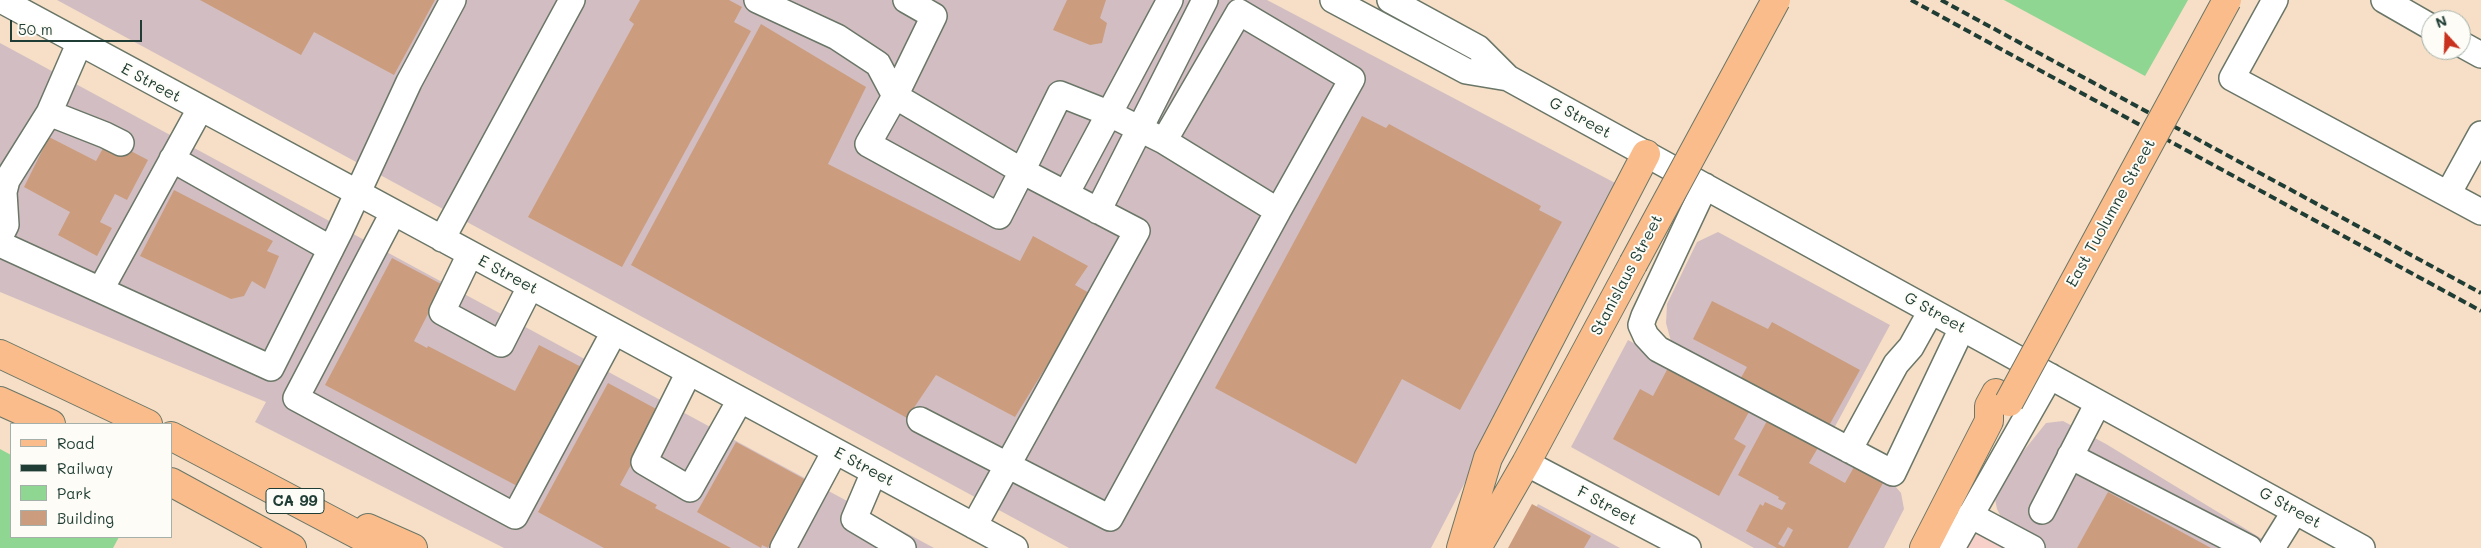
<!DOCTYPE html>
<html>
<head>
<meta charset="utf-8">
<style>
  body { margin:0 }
  #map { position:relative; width:2481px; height:548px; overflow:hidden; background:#f6dfc6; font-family:Mali,sans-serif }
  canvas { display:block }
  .legend { position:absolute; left:10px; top:423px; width:162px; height:115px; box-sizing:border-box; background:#fdfcf7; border:1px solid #a4b0a9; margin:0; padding:6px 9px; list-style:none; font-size:15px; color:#1f3d34 }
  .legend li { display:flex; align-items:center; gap:10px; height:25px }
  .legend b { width:25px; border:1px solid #a4b0a9 }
  .north { position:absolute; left:2421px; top:10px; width:50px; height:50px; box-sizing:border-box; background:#fdfcf7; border:1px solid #a4b0a9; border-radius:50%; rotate:340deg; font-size:14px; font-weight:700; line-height:20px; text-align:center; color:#1f3d34 }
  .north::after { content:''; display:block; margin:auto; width:18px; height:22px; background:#c8321e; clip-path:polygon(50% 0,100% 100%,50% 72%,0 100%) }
  .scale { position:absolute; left:10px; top:20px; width:132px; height:22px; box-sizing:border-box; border:2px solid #1f3d34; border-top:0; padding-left:6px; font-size:15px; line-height:18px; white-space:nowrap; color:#1f3d34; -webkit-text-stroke:4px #fdfcf7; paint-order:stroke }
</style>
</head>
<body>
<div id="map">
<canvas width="2481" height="548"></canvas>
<ul class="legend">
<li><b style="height:6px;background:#fabc8b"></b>Road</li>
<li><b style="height:6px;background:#1f3d34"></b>Railway</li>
<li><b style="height:14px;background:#8ed691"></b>Park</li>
<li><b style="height:14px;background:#cb9d7e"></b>Building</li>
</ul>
<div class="north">N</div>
<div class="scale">50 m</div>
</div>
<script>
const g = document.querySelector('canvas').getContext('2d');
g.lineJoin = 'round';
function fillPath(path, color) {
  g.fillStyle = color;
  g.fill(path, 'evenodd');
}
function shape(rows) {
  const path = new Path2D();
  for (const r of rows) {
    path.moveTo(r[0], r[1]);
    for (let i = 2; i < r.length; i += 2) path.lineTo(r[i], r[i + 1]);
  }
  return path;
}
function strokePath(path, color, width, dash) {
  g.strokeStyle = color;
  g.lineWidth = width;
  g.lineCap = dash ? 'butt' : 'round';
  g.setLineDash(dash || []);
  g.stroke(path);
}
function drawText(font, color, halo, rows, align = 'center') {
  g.font = font + ' Mali,sans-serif';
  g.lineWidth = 4;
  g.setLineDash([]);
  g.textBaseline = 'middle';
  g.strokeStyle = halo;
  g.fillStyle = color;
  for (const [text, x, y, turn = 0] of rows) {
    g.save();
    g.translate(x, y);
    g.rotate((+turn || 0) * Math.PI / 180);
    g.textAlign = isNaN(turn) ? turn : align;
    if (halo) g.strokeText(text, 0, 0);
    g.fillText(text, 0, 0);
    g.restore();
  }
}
fillPath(shape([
  [1978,534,1983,534,2011,548,1966,548,1970,540]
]), '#f7d0ca');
fillPath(shape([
  [57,0,1267,0,1619,185,1431,548,1069,548],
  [0,43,677,409,934,548,504,548,255,422,266,402,0,292],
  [1718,232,1890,325,1832,432,1672,345,1666,323,1667,304,1697,242],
  [1628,340,1895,486,1901,493,1904,509,1884,548,1754,548,1571,447],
  [2063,421,2106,444,2277,548,2045,548,2006,527,1997,509,1993,489,2046,423],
  [1538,504,1620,548,1515,548]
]), '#d2bec2');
fillPath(shape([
  [2004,0,2188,0,2145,76],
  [0,449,11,455,11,537,119,537,113,548,0,548]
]), '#8ed691');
fillPath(shape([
  [200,0,435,0,394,75,314,32,301,55],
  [640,0,729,0,742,7,734,22,751,31,622,267,528,217,634,24,629,20],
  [1067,0,1106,0,1100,18,1107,23,1102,43,1090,45,1053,30],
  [761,24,866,87,828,164,1020,261,1033,236,1088,266,1075,285,1091,294,1015,417,936,375,907,418,631,265],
  [1362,116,1386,128,1389,124,1541,206,1539,210,1562,222,1460,410,1402,379,1356,464,1215,388],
  [49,137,96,161,108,139,148,160,127,200,115,194,100,222,112,228,97,256,58,235,70,212,24,187],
  [174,190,273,241,267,251,279,256,265,289,252,281,244,296,231,299,140,256],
  [392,258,443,285,414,341,427,348,428,346,515,391,539,345,585,369,521,488,325,385],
  [1712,301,1768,329,1772,322,1860,370,1826,431,1738,383,1747,367,1693,339],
  [1668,368,1749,412,1734,439,1746,446,1719,496,1613,439,1640,389,1653,396],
  [608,383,660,411,620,485,657,505,655,508,731,548,604,548,538,512],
  [1768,419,1819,446,1809,463,1845,483,1854,467,1883,483,1848,548,1777,548,1746,531,1760,504,1763,506,1765,502,1782,510,1786,503,1778,499,1779,497,1738,475],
  [1788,527,1793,530,1784,547,1778,544],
  [736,442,806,480,768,548,762,545,761,548,697,512],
  [2108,492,2211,548,2077,548],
  [1532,504,1591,536,1584,548,1508,548]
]), '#cb9d7e');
const minor = shape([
  [1,0,1015,548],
  [757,0,837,37,878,64,895,96],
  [1333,0,1466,71,1508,78],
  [1390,0,1478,48,1508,78,2362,548],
  [2275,0,2232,78,2481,212],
  [2384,0,2431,27],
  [2461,44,2481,55],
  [895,96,934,16,906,0],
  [49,113,79,44],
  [172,159,331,249],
  [1705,186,1644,316,1641,325,1646,336,1658,349,1893,473,1962,328],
  [1066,194,1170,0],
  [2448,194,2481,134],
  [1098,211,1205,0],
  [393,213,296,398,515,516,614,332],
  [0,237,6,225,4,192,7,180,49,113,105,135,121,143],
  [442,239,572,0],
  [0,244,271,368,339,233,409,82,453,0],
  [470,254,442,312,501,344,530,287],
  [101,289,200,109],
  [689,372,644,462,690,489,740,400],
  [920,420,1110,518,1278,211],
  [1849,450,1896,364,1911,347,1931,311],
  [2070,456,2249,548],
  [1526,463,1688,548],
  [874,472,854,519,903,548],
  [2042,511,2098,403],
  [1970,515,2032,548],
  [974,526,1137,231,1022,171,895,96,868,144,999,216,1022,171,1060,94,1108,113,1164,141,1278,211,1352,79,1239,12,1164,141],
  [783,548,835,451],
  [1952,548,2050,376],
  [2272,548,2295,511]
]);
const major = shape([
  [1461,548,1488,458,1646,154],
  [1477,548,1526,463,1633,264],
  [1924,548,1989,421,1989,406,1996,393]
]);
const highway = shape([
  [0,354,148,424],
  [0,401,51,424],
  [171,436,383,548],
  [171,482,292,548],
  [368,528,413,548]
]);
strokePath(minor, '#6a7667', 28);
strokePath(major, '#6a7667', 30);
strokePath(highway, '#6a7667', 30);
strokePath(minor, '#fff', 25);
strokePath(major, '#fabc8b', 28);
strokePath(highway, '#fabc8b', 28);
strokePath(shape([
  [1911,0,2481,311],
  [1941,0,2481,293]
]), '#1f3d34', 4, [8, 4]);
const majorBridge = shape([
  [1633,264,1776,0],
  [2009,402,2227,0]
]);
strokePath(majorBridge, '#6a7667', 30, []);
strokePath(majorBridge, '#fabc8b', 28);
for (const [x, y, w] of [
  [295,501,58]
]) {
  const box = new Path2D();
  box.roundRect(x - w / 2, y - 12.5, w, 25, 4);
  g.fillStyle = '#fdfcf7';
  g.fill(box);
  strokePath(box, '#1f3d34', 1);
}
drawText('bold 15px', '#1f3d34', null, [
  ["CA 99",295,501]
]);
drawText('16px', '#1f3d34', '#fdfcf7', [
  ["E Street",151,83,28],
  ["G Street",1580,118,29],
  ["East Tuolumne Street",2111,213,-61],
  ["E Street",508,275,28],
  ["Stanislaus Street",1627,275,-62],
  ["G Street",1935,313,29],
  ["E Street",864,467,28],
  ["F Street",1607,506,28],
  ["G Street",2290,508,29]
]);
</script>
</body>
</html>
